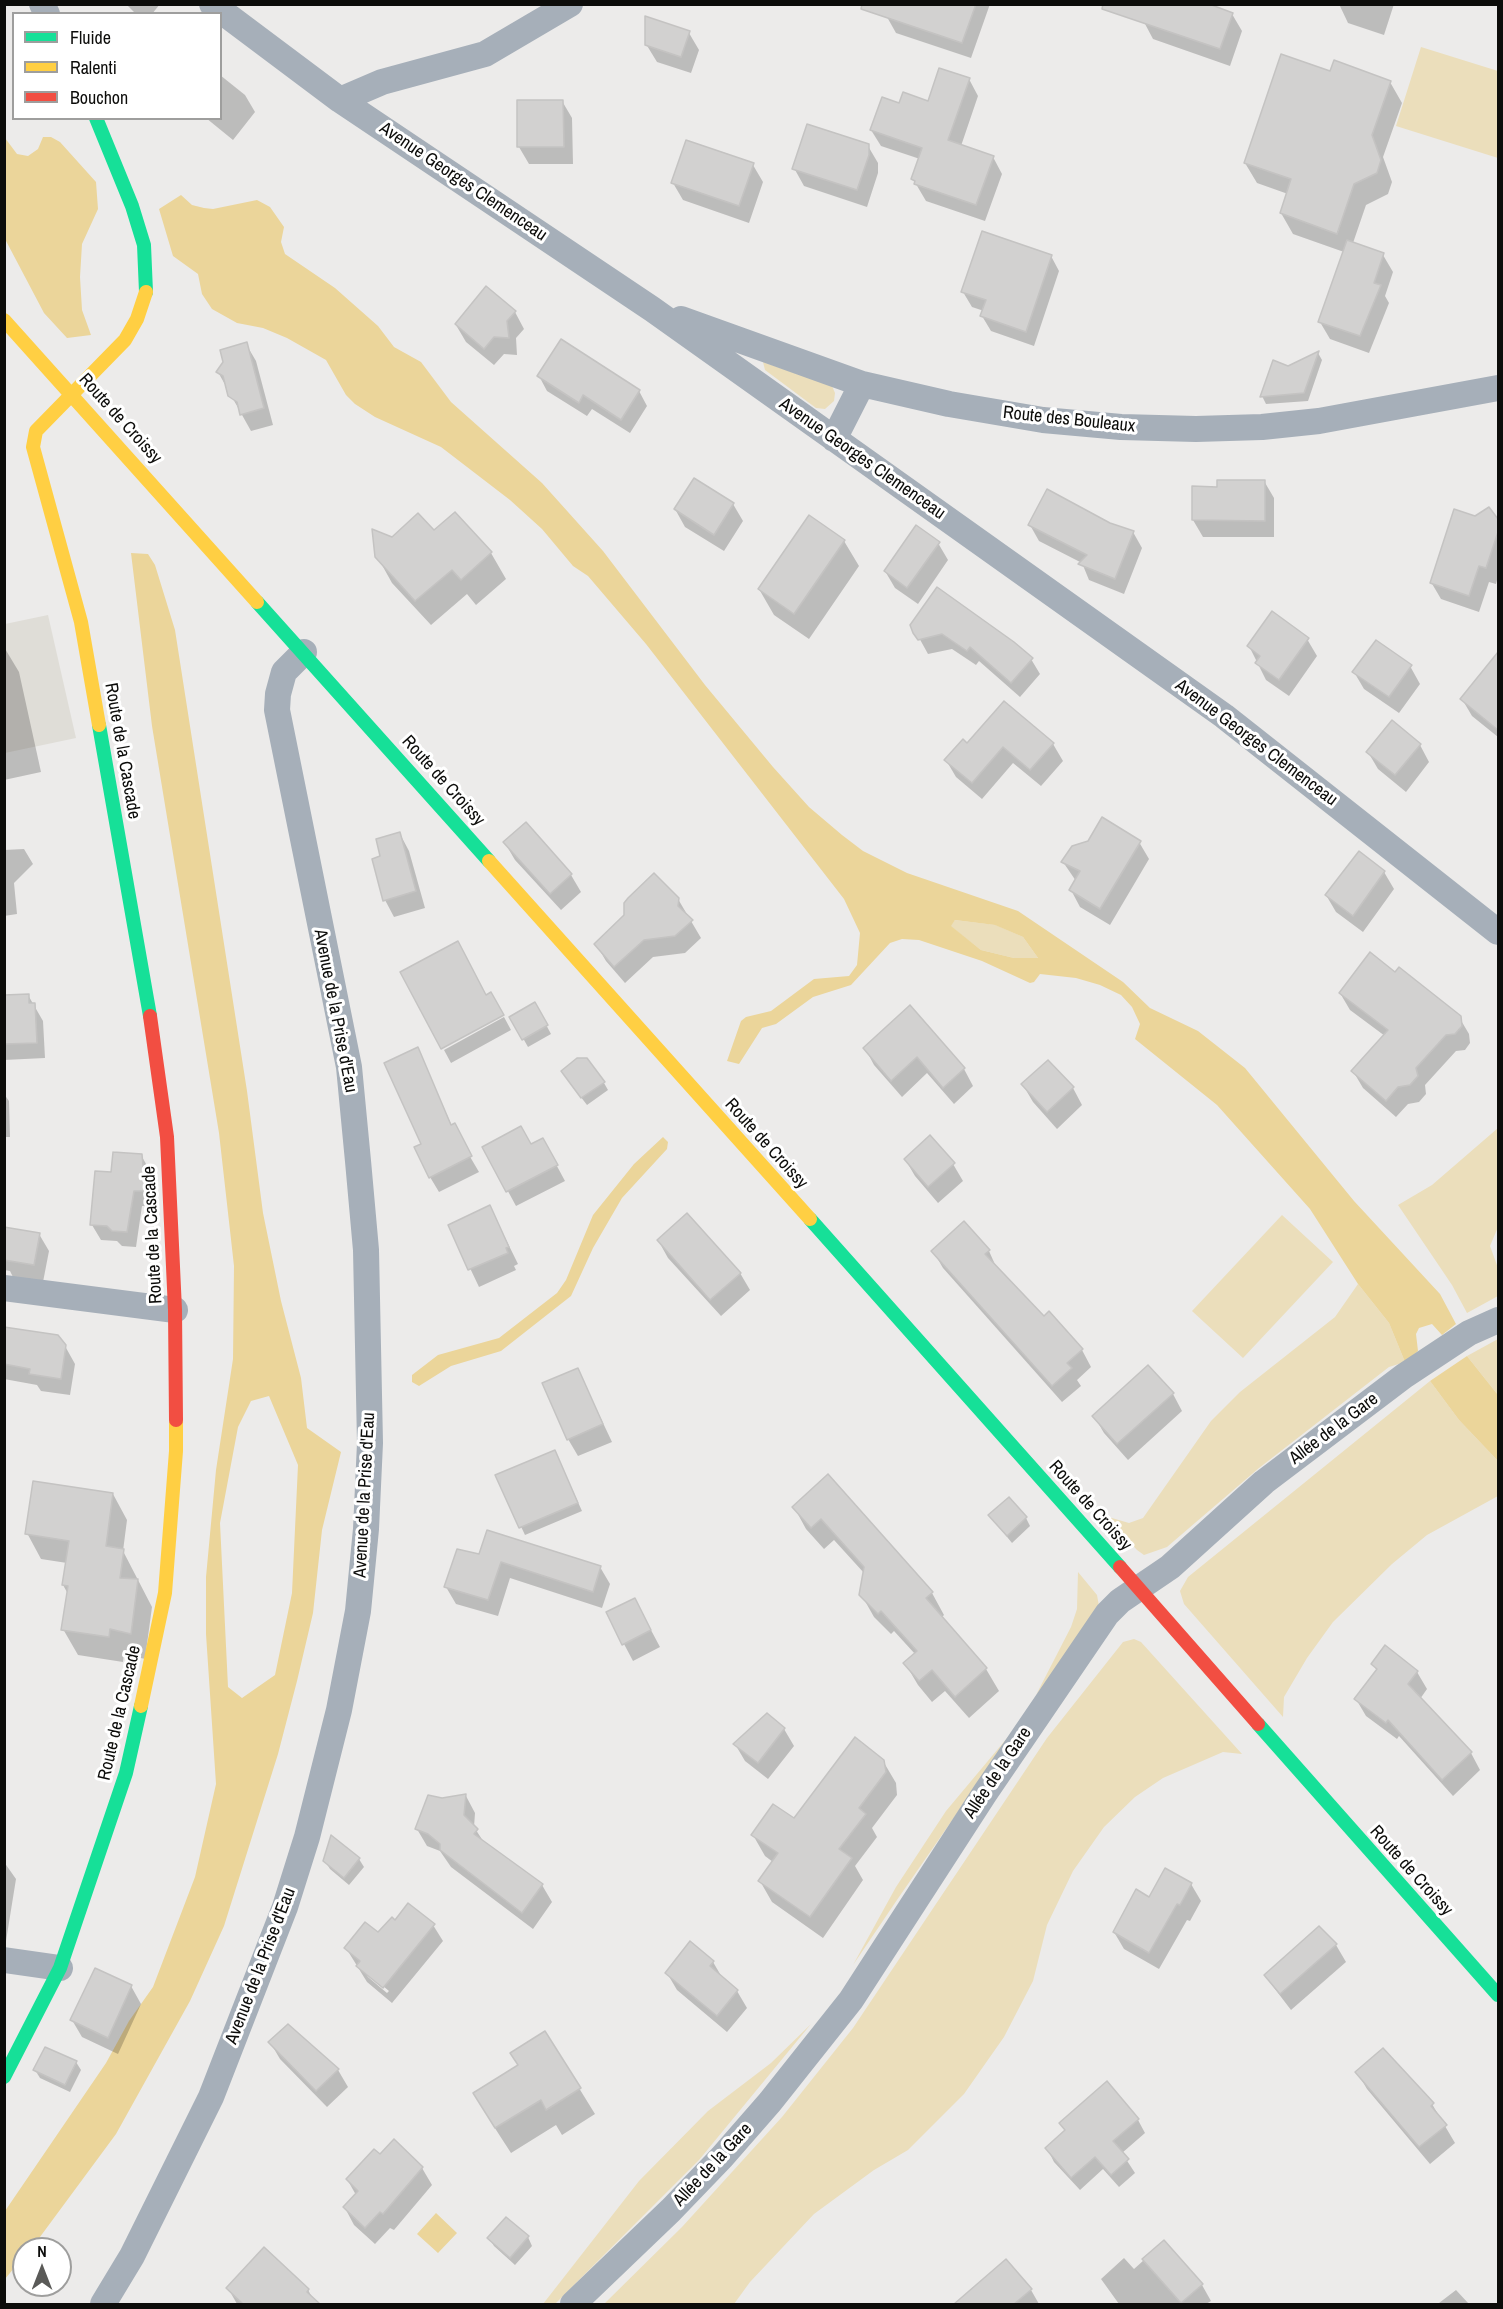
<!DOCTYPE html>
<html>
<head>
<meta charset="utf-8">
<style>
  body { margin:0 }
  #map { position:relative; width:1503px; height:2309px; overflow:hidden; background:#ecebea; font-family:"Archivo Narrow",sans-serif }
  canvas { display:block }
  .frame { position:absolute; inset:0; border:6px solid #0c0c0a; pointer-events:none }
  .legend { position:absolute; left:12px; top:12px; width:210px; height:108px; box-sizing:border-box; background:#fff; border:2px solid #9e9e9d; margin:0; padding:8px 10px; list-style:none; font-size:18px; color:#0c0c0a }
  .legend li { display:flex; align-items:center; gap:12px; height:30px }
  .legend b { width:30px; border:2px solid #9e9e9d }
  .north { position:absolute; left:12px; top:2237px; width:60px; height:60px; box-sizing:border-box; background:#fff; border:2px solid #9e9e9d; border-radius:50%; rotate:0deg; font-size:16px; font-weight:700; line-height:24px; text-align:center; color:#0c0c0a }
  .north::after { content:''; display:block; margin:auto; width:21px; height:27px; background:#5a5a58; clip-path:polygon(50% 0,100% 100%,50% 72%,0 100%) }
</style>
</head>
<body>
<div id="map">
<canvas width="1503" height="2309"></canvas>
<div class="frame"></div>
<ul class="legend">
<li><b style="height:8px;background:#16e098"></b>Fluide</li>
<li><b style="height:8px;background:#ffcf43"></b>Ralenti</li>
<li><b style="height:8px;background:#f24e42"></b>Bouchon</li>
</ul>
<div class="north">N</div>
</div>
<script>
const g = document.querySelector('canvas').getContext('2d');
g.lineJoin = 'round';
function fillPath(path, color) {
  g.fillStyle = color;
  g.fill(path, 'evenodd');
}
function shape(rows) {
  const path = new Path2D();
  for (const r of rows) {
    path.moveTo(r[0], r[1]);
    for (let i = 2; i < r.length; i += 2) path.lineTo(r[i], r[i + 1]);
  }
  return path;
}
function strokePath(path, color, width, dash) {
  g.strokeStyle = color;
  g.lineWidth = width;
  g.lineCap = dash ? 'butt' : 'round';
  g.setLineDash(dash || []);
  g.stroke(path);
}
function drawText(font, color, halo, rows, align = 'center') {
  g.font = font + ' "Archivo Narrow",sans-serif';
  g.lineWidth = 6;
  g.setLineDash([]);
  g.textBaseline = 'middle';
  g.strokeStyle = halo;
  g.fillStyle = color;
  for (const [text, x, y, turn = 0] of rows) {
    g.save();
    g.translate(x, y);
    g.rotate((+turn || 0) * Math.PI / 180);
    g.textAlign = isNaN(turn) ? turn : align;
    if (halo) g.strokeText(text, 0, 0);
    g.fillText(text, 0, 0);
    g.restore();
  }
}
fillPath(shape([
  [48,615,76,738,5,753,5,624]
]), '#dfddd7');
fillPath(shape([
  [1421,47,1498,71,1498,158,1396,126],
  [763,362,832,386,835,393,834,401,825,409,816,408,765,370],
  [955,920,996,925,1023,937,1038,958,1014,958,981,950,950,926],
  [1498,1128,1498,1227,1490,1246,1498,1268,1498,1296,1467,1313,1452,1285,1398,1205,1432,1185],
  [1282,1215,1333,1262,1243,1358,1192,1311],
  [1358,1284,1389,1323,1405,1362,1389,1367,1259,1468,1167,1547,1144,1555,1137,1550,1105,1516,1129,1523,1143,1518,1211,1421,1240,1392,1335,1317],
  [1498,1339,1498,1395,1467,1356],
  [1430,1381,1459,1420,1498,1461,1498,1496,1427,1535,1392,1564,1333,1622,1307,1658,1284,1697,1283,1717,1184,1604,1180,1591,1188,1577],
  [1078,1572,1097,1595,1099,1606,1094,1618,1036,1695,1071,1627,1077,1609],
  [1134,1639,1141,1642,1242,1754,1223,1752,1163,1778,1135,1797,1104,1827,1073,1871,1047,1925,1033,1981,1004,2037,964,2094,908,2150,874,2170,814,2214,750,2282,734,2304,604,2304,682,2227,782,2117,853,2028,1047,1738,1123,1642],
  [1018,1725,899,1897,853,1965,896,1887,946,1811],
  [811,2024,699,2160,555,2304,543,2304,639,2181,708,2111,771,2063]
]), '#ebdebb');
fillPath(shape([
  [43,137,51,137,60,142,96,182,98,209,82,244,80,277,82,310,91,335,67,338,44,313,5,239,5,138,17,154,28,156,38,149],
  [181,195,192,205,204,208,213,209,257,200,270,207,284,227,281,242,285,254,335,288,378,326,394,347,421,362,451,402,542,483,603,551,705,685,773,767,809,807,842,835,863,851,907,873,1018,911,1123,982,1150,1008,1198,1031,1245,1068,1354,1201,1440,1294,1456,1324,1442,1335,1432,1324,1419,1328,1416,1334,1418,1351,1405,1362,1389,1323,1358,1284,1310,1209,1217,1105,1135,1039,1140,1024,1132,1007,1121,995,1100,985,1076,978,1040,974,1034,982,1030,983,982,961,919,940,902,939,890,943,851,985,813,997,776,1024,762,1028,739,1064,727,1061,741,1021,746,1017,771,1011,814,979,849,976,857,965,860,933,844,899,646,644,588,576,573,566,542,529,510,500,441,447,375,417,355,404,346,395,326,360,287,338,263,328,237,323,212,309,202,294,198,274,173,256,159,209],
  [955,920,995,925,1023,937,1038,958,1014,958,981,950,951,926],
  [131,553,148,554,155,565,175,630,247,1091,263,1213,281,1301,301,1378,307,1428,341,1452,322,1530,313,1613,297,1681,278,1754,224,1926,190,2001,116,2134,37,2241,30,2249,24,2249,24,2256,5,2279,5,2211,106,2063,129,2021,153,1987,195,1877,216,1784,206,1634,206,1577,216,1470,233,1359,234,1266,219,1133,152,726],
  [269,1396,298,1465,292,1593,275,1675,242,1698,228,1687,220,1523,238,1427,251,1401],
  [663,1137,668,1142,667,1149,622,1198,593,1248,571,1296,501,1351,451,1366,419,1386,412,1382,412,1375,438,1355,499,1338,557,1293,566,1280,593,1215,634,1164],
  [1467,1356,1498,1395,1498,1461,1459,1420,1430,1381],
  [436,2213,457,2233,438,2253,417,2234]
]), '#ebd59a');
fillPath(shape([
  [126,4,160,4,152,14,136,14],
  [863,4,990,4,971,58,896,33,887,17],
  [1339,4,1394,4,1384,35,1348,23],
  [1232,14,1242,31,1230,66,1153,39,1144,22],
  [689,33,699,50,691,73,657,62,646,44],
  [1331,73,1390,82,1402,103,1383,157,1392,182,1388,194,1366,205,1353,243,1383,255,1393,272,1385,296,1389,303,1369,353,1330,339,1320,322,1344,252,1293,234,1281,213,1288,194,1257,183,1245,163],
  [220,75,245,95,255,112,233,140,206,118,220,118],
  [969,79,978,96,961,146,993,157,1002,174,985,221,926,201,913,179,920,159,881,146,871,130,900,105,929,103],
  [562,101,572,118,573,164,529,164,519,147,519,102],
  [868,146,878,163,878,173,867,207,804,186,794,168],
  [753,165,763,182,749,223,683,200,673,183],
  [1051,256,1059,271,1034,346,991,331,982,316,984,311,972,307,963,292],
  [515,312,524,329,516,338,517,355,504,354,494,365,466,342,456,325],
  [246,344,256,361,273,425,251,431,218,372],
  [1318,353,1322,360,1308,401,1266,404,1262,396,1288,367],
  [539,376,639,391,647,406,630,433,592,409,587,416,547,391],
  [695,480,733,504,743,521,724,551,685,527,675,509],
  [1264,481,1274,498,1274,537,1203,537,1193,520,1219,488],
  [1488,509,1498,522,1498,576,1496,584,1489,582,1479,612,1441,599,1431,582,1475,518],
  [455,514,491,553,506,579,476,605,467,594,431,625,392,583,377,556,392,539,434,532],
  [1110,524,1133,532,1142,548,1124,594,1089,580,1082,563,1039,541,1030,525],
  [844,541,859,566,809,639,774,615,759,589],
  [938,543,948,560,918,604,895,588,885,571],
  [912,625,1031,659,1040,674,1020,697,979,661,976,665,952,649,928,654],
  [1307,639,1317,656,1289,696,1266,680,1249,646],
  [4,647,19,672,41,772,4,780],
  [1410,666,1420,684,1399,713,1364,689,1354,672],
  [1487,668,1498,678,1498,737,1472,716,1462,699],
  [1053,744,1063,761,1041,786,1013,763,982,799,956,777,946,760,968,746],
  [1420,745,1429,762,1406,792,1378,769,1368,752],
  [400,834,409,851,425,908,394,917,385,900,382,857],
  [1139,842,1149,859,1110,925,1080,907,1071,890,1076,881,1063,862],
  [505,843,571,875,581,892,561,910,515,860],
  [24,849,33,864,14,883,17,914,4,916,4,850],
  [1359,853,1384,872,1394,889,1363,932,1336,912,1326,895],
  [678,899,701,938,685,953,653,957,625,983,606,961,596,944],
  [1395,974,1459,1017,1469,1034,1470,1043,1465,1050,1456,1051,1425,1085,1426,1094,1419,1102,1408,1104,1396,1117,1363,1088,1353,1071,1385,1036,1350,1010,1340,993],
  [28,995,43,1021,45,1058,4,1060,4,996],
  [535,1004,551,1034,528,1047,511,1017],
  [909,1008,964,1069,973,1086,954,1104,927,1073,902,1097,874,1065,865,1048],
  [504,1017,511,1030,451,1063,444,1050],
  [417,1049,452,1126,479,1172,439,1192,430,1177,423,1144],
  [567,1079,604,1083,608,1090,587,1105],
  [1023,1085,1073,1088,1082,1105,1057,1129,1033,1102],
  [4,1094,9,1101,10,1137,4,1137],
  [531,1146,551,1155,565,1181,516,1206,484,1147],
  [141,1155,150,1171,153,1206,142,1206,136,1247,122,1246,117,1241,101,1240,92,1225,112,1173],
  [905,1159,953,1164,963,1181,938,1203,915,1176],
  [490,1207,518,1264,514,1266,516,1270,479,1287,450,1226],
  [4,1228,39,1234,49,1251,43,1282,13,1277,10,1271,4,1270],
  [658,1240,740,1273,750,1290,721,1316,668,1258],
  [933,1251,989,1251,997,1269,1043,1318,1082,1350,1091,1367,1077,1380,1081,1386,1062,1402,943,1268],
  [4,1327,65,1346,75,1364,70,1395,41,1391,37,1385,4,1379],
  [578,1370,612,1442,578,1456,568,1439],
  [1173,1394,1182,1411,1128,1460,1104,1433,1094,1416],
  [559,1460,582,1511,525,1535,497,1476],
  [828,1476,932,1593,944,1615,941,1618,986,1669,999,1691,969,1718,945,1691,932,1702,918,1685,905,1663,915,1654,894,1631,891,1634,874,1617,861,1594,864,1573,834,1540,824,1549,806,1529,794,1507],
  [113,1494,127,1520,123,1551,152,1607,145,1659,124,1654,123,1662,78,1655,63,1629,68,1594,63,1585,67,1563,41,1559,27,1533],
  [990,1516,1026,1518,1030,1526,1012,1543],
  [480,1556,600,1567,610,1584,602,1608,510,1578,498,1616,456,1604,446,1587],
  [644,1617,660,1647,633,1661,624,1644],
  [1373,1664,1417,1672,1427,1689,1420,1699,1471,1753,1480,1770,1453,1796,1399,1736,1397,1739,1366,1716,1356,1699,1377,1671],
  [784,1729,794,1746,768,1779,745,1761,735,1744],
  [883,1761,896,1783,897,1795,872,1828,877,1837,855,1866,863,1880,823,1938,772,1902,760,1881,773,1862,765,1856,753,1835,794,1820],
  [466,1796,475,1813,474,1827,485,1844,542,1885,552,1902,533,1929,451,1867,440,1851,427,1846,417,1829,442,1799],
  [359,1859,364,1867,349,1885,330,1869,325,1861],
  [4,1862,16,1879,6,1941,4,1941],
  [1191,1884,1201,1901,1190,1921,1187,1920,1159,1969,1124,1949,1114,1932,1150,1899],
  [395,1922,433,1925,443,1941,392,2003,367,1982,346,1948,378,1934],
  [364,1970,389,1991,387,1993,368,1977],
  [1319,1929,1336,1945,1346,1962,1291,2010,1265,1976],
  [713,1962,723,1979,737,1991,747,2008,727,2032,677,1990,667,1973],
  [131,1986,141,2004,118,2054,82,2037,72,2020],
  [545,2033,595,2114,562,2135,556,2125,511,2153,489,2119,519,2066],
  [270,2042,338,2070,348,2087,327,2107,280,2059],
  [76,2062,81,2070,70,2092,40,2078,35,2070],
  [1357,2072,1432,2104,1455,2143,1430,2164,1367,2089],
  [1138,2120,1145,2133,1122,2153,1135,2173,1119,2187,1103,2169,1080,2190,1054,2162,1047,2148,1066,2132,1061,2123],
  [394,2141,422,2168,432,2185,394,2230,390,2228,375,2244,354,2225,345,2208,356,2195,347,2179,380,2156],
  [507,2219,528,2237,532,2246,515,2265,494,2246,489,2238],
  [1164,2242,1202,2285,1211,2301,1206,2304,1119,2304,1101,2279,1124,2258,1134,2269],
  [228,2288,308,2290,316,2304,237,2304],
  [1031,2290,1039,2304,974,2304,968,2295],
  [1456,2290,1469,2304,1440,2304,1439,2303]
]), '#0003');
const building = shape([
  [862,4,976,4,962,43,861,9,862,4],
  [1103,4,1209,4,1233,13,1220,49,1102,9,1103,4],
  [645,16,690,31,681,57,645,45,645,16],
  [1281,54,1330,71,1334,60,1391,81,1372,135,1381,160,1377,173,1354,184,1337,234,1280,213,1291,179,1244,163,1281,54],
  [939,68,970,78,948,140,994,156,976,205,914,184,915,181,911,179,922,148,870,130,882,97,899,103,903,92,928,101,939,68],
  [517,100,563,100,564,147,517,147,517,100],
  [807,124,869,144,869,155,857,190,792,169,807,124],
  [686,140,754,163,739,206,671,183,686,140],
  [982,231,1052,255,1026,332,980,316,986,300,961,292,982,231],
  [1347,240,1384,253,1374,283,1381,285,1360,336,1318,322,1347,240],
  [486,286,516,311,507,321,509,338,494,337,484,349,455,324,486,286],
  [561,339,640,390,621,420,583,395,579,403,537,376,561,339],
  [247,342,264,408,240,415,237,402,228,396,223,376,216,372,223,362,220,350,247,342],
  [1319,351,1304,393,1260,397,1273,360,1288,366,1319,351],
  [694,478,734,503,714,535,674,509,694,478],
  [1217,480,1265,480,1265,521,1192,520,1192,486,1217,487,1217,480],
  [1047,489,1110,523,1134,531,1115,579,1078,564,1087,555,1028,525,1047,489],
  [1489,507,1498,519,1498,532,1486,568,1479,566,1469,596,1430,583,1454,509,1475,516,1489,507],
  [455,512,492,552,461,580,452,570,415,601,375,557,372,529,392,537,418,513,434,530,455,512],
  [809,515,845,540,794,614,758,589,809,515],
  [916,525,940,542,907,588,884,571,916,525],
  [937,587,1014,642,1033,658,1011,683,970,647,967,651,942,634,918,640,913,633,910,625,937,587],
  [1272,611,1309,638,1279,680,1255,663,1260,656,1247,646,1272,611],
  [1376,640,1412,665,1389,697,1352,672,1376,640],
  [1498,652,1498,730,1460,699,1498,652],
  [1004,701,1054,743,1030,770,1003,747,972,783,944,760,963,739,967,743,1004,701],
  [1392,720,1421,744,1395,775,1366,752,1392,720],
  [1102,817,1141,841,1100,909,1069,890,1080,871,1061,862,1072,846,1088,841,1102,817],
  [526,822,572,874,550,894,503,842,526,822],
  [400,832,416,891,383,901,372,859,380,856,376,839,400,832],
  [1359,851,1385,871,1353,916,1325,895,1359,851],
  [654,873,679,898,678,906,693,920,675,936,644,940,614,967,594,944,624,915,624,903,628,898,654,873],
  [458,941,486,995,491,992,504,1015,441,1049,400,972,458,941],
  [1370,952,1395,972,1399,967,1461,1016,1462,1026,1455,1034,1446,1035,1416,1068,1418,1076,1410,1085,1398,1087,1386,1101,1351,1071,1388,1030,1339,993,1370,952],
  [29,994,29,1003,35,1003,37,1043,4,1044,4,995,29,994],
  [535,1002,548,1025,522,1040,509,1017,535,1002],
  [910,1005,965,1068,943,1088,917,1057,891,1081,863,1048,910,1005],
  [418,1047,451,1125,455,1123,472,1156,429,1178,414,1147,421,1144,384,1063,418,1047],
  [577,1058,587,1058,605,1082,581,1098,561,1071,577,1058],
  [1048,1060,1074,1087,1047,1112,1021,1084,1048,1060],
  [521,1126,531,1144,543,1138,558,1165,506,1192,482,1147,521,1126],
  [930,1135,955,1163,928,1187,904,1159,930,1135],
  [113,1152,142,1154,145,1191,134,1191,127,1232,112,1231,107,1226,90,1225,95,1171,111,1172,113,1152],
  [490,1205,509,1247,506,1248,508,1253,468,1270,448,1225,490,1205],
  [687,1213,741,1273,710,1300,657,1240,687,1213],
  [964,1221,990,1250,985,1254,1044,1316,1049,1311,1083,1349,1067,1363,1072,1368,1052,1386,931,1251,964,1221],
  [4,1227,40,1233,34,1265,4,1260,4,1227],
  [4,1327,58,1335,66,1345,61,1379,29,1374,30,1369,4,1364,4,1327],
  [1148,1365,1174,1393,1117,1444,1092,1416,1148,1365],
  [578,1368,603,1424,567,1440,542,1383,578,1368],
  [555,1450,578,1503,519,1528,495,1475,555,1450],
  [828,1474,933,1592,926,1598,987,1668,955,1697,932,1670,919,1681,903,1663,917,1651,881,1611,878,1614,859,1595,864,1567,821,1519,811,1528,792,1507,828,1474],
  [33,1481,113,1493,106,1546,124,1549,120,1578,138,1579,131,1634,110,1629,109,1637,61,1630,68,1586,62,1585,69,1541,25,1534,33,1481],
  [1009,1497,1027,1517,1007,1536,988,1515,1009,1497],
  [487,1530,601,1566,593,1592,501,1562,488,1600,444,1587,457,1549,479,1554,487,1530],
  [635,1598,651,1630,622,1645,606,1612,635,1598],
  [1385,1645,1418,1671,1408,1684,1472,1752,1442,1780,1388,1720,1386,1723,1354,1699,1377,1669,1371,1664,1385,1645],
  [767,1713,785,1728,758,1763,733,1744,767,1713],
  [855,1737,884,1760,886,1772,859,1808,866,1814,839,1849,852,1858,810,1917,758,1881,778,1853,751,1835,773,1804,794,1818,855,1737],
  [466,1794,464,1815,478,1829,474,1834,543,1884,522,1913,440,1850,440,1844,428,1834,415,1829,428,1795,442,1798,466,1794],
  [331,1835,360,1858,344,1878,323,1861,331,1835],
  [1165,1868,1192,1883,1180,1905,1177,1904,1149,1953,1113,1932,1136,1889,1149,1897,1165,1868],
  [408,1903,435,1924,383,1988,356,1966,360,1961,344,1948,365,1922,378,1932,392,1917,395,1920,408,1903],
  [1319,1926,1337,1944,1280,1994,1264,1975,1319,1926],
  [690,1941,714,1961,710,1966,738,1990,717,2016,665,1973,690,1941],
  [95,1968,132,1985,108,2038,70,2020,95,1968],
  [288,2024,339,2069,316,2091,268,2042,288,2024],
  [545,2031,581,2088,546,2110,541,2100,495,2128,473,2093,518,2065,510,2053,545,2031],
  [45,2047,77,2061,65,2085,33,2070,45,2047],
  [1383,2048,1434,2103,1431,2106,1447,2125,1419,2147,1355,2072,1383,2048],
  [1107,2081,1139,2119,1113,2141,1129,2159,1111,2175,1095,2157,1071,2178,1045,2148,1065,2130,1059,2123,1107,2081],
  [394,2139,423,2167,383,2214,380,2212,365,2228,343,2207,358,2191,346,2179,374,2149,380,2154,394,2139],
  [506,2217,529,2236,510,2258,487,2238,506,2217],
  [1164,2240,1203,2284,1181,2303,1142,2259,1164,2240],
  [264,2247,309,2289,307,2292,320,2304,243,2304,226,2288,264,2247],
  [1006,2259,1032,2289,1014,2304,954,2304,1006,2259]
]);
fillPath(building, '#d2d1d0');
strokePath(building, '#c4c3c2', 1.5);
strokePath(shape([
  [42,4,47,14],
  [212,4,340,100,652,309,1224,716,1498,932],
  [340,100,382,82,485,54,570,4],
  [681,319,862,384,949,404,1043,420,1121,427,1196,429,1262,427,1319,421,1498,388],
  [834,439,862,384],
  [4,1288,175,1310],
  [4,1960,60,1968],
  [103,2304,132,2256,211,2097,285,1907,307,1837,339,1710,358,1611,366,1529,370,1443,366,1250,358,1161,349,1067,277,710,278,694,284,672,304,652],
  [573,2304,671,2210,722,2157,770,2102,851,2000,985,1793,1107,1614,1120,1601,1170,1567,1264,1482,1404,1376,1469,1333,1498,1320]
]), '#a6afb9', 26);
strokePath(shape([
  [96,118,132,206,144,245,146,292],
  [257,602,489,861],
  [99,725,150,1016],
  [810,1219,1120,1567],
  [1258,1724,1498,1995],
  [4,2077,60,1968,126,1773,141,1706]
]), '#16e098', 14);
strokePath(shape([
  [4,320,257,602],
  [99,725,81,622,33,447,36,431,125,340,137,319,146,292],
  [489,861,810,1219],
  [141,1706,165,1593,176,1451,176,1420]
]), '#ffcf43', 14);
strokePath(shape([
  [150,1016,167,1137,175,1310,176,1420],
  [1120,1567,1258,1724]
]), '#f24e42', 14);
drawText('18px', '#0c0c0a', '#fff', [
  ["Avenue Georges Clemenceau",463,182,34],
  ["Route de Croissy",120,419,48],
  ["Route des Bouleaux",1069,420,6],
  ["Avenue Georges Clemenceau",862,459,35],
  ["Avenue Georges Clemenceau",1256,743,37],
  ["Route de la Cascade",122,751,80],
  ["Route de Croissy",443,781,48],
  ["Avenue de la Prise d'Eau",335,1011,79],
  ["Route de Croissy",766,1144,48],
  ["Route de la Cascade",153,1235,-93],
  ["Allée de la Gare",1334,1429,-37],
  ["Avenue de la Prise d'Eau",365,1495,-87],
  ["Route de Croissy",1090,1506,48],
  ["Route de la Cascade",120,1713,-77],
  ["Allée de la Gare",998,1773,-56],
  ["Route de Croissy",1411,1871,48],
  ["Avenue de la Prise d'Eau",261,1966,-69],
  ["Allée de la Gare",713,2165,-47]
]);
</script>
</body>
</html>
